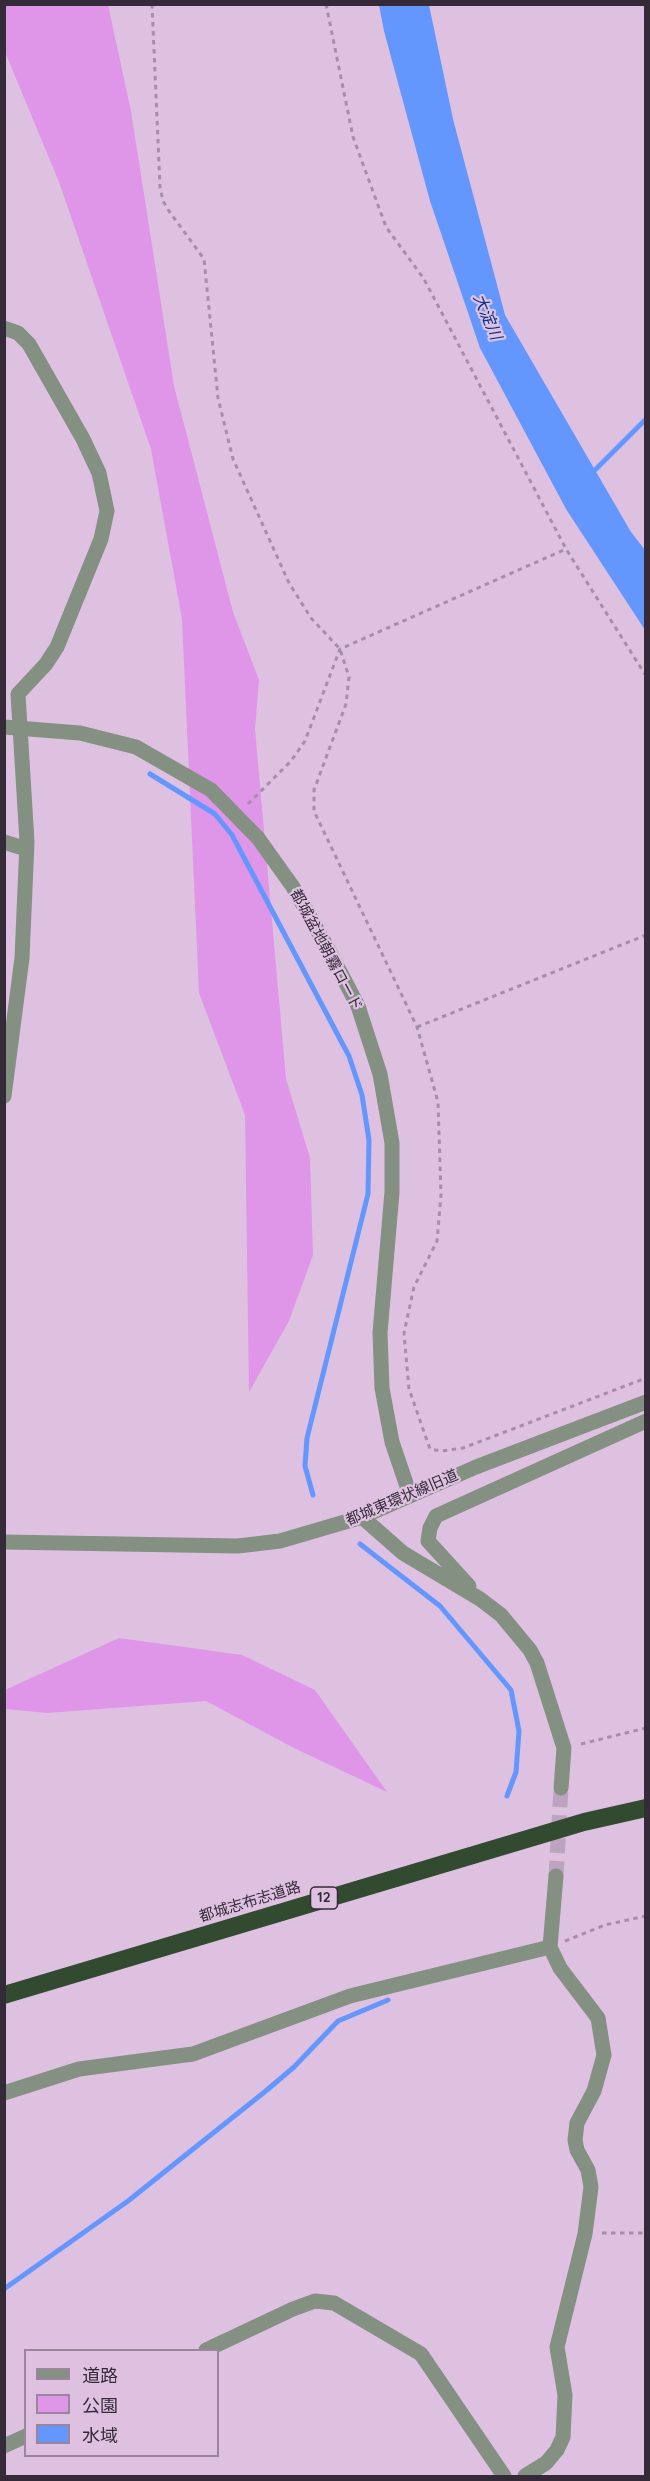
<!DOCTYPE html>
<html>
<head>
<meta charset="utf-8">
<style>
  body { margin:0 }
  #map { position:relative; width:650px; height:2481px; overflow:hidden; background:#dec1e1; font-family:Quicksand,"Noto Sans JP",sans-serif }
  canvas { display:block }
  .frame { position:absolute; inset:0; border:6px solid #352a37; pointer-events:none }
  .legend { position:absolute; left:24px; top:2349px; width:195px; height:108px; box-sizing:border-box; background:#dec1e1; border:2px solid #9a859d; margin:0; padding:8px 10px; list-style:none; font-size:18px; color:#352a37 }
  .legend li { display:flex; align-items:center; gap:12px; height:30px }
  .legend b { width:30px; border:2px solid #9a859d }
</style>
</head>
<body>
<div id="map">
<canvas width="650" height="2481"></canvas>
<div class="frame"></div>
<ul class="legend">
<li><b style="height:8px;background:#839082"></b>道路</li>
<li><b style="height:16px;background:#df95e8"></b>公園</li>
<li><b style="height:16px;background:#6497fd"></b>水域</li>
</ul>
</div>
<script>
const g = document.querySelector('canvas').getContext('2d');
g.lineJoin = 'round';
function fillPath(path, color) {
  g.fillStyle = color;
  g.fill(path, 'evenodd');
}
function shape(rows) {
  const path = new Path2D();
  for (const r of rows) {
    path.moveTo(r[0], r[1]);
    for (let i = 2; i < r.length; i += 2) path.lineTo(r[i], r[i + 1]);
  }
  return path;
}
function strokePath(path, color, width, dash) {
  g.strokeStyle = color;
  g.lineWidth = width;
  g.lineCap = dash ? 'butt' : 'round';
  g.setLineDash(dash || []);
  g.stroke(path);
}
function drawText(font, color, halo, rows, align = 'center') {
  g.font = font + ' Quicksand,"Noto Sans JP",sans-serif';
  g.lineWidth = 4.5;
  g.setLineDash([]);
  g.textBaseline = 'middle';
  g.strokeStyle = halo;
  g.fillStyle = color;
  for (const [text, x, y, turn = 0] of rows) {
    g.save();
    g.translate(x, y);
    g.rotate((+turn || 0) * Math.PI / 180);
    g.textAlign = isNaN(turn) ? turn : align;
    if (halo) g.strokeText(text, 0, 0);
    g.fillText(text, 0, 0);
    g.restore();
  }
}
fillPath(shape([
  [4,5,108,5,131,111,174,386,233,612,259,680,255,729,286,1079,310,1158,313,1255,289,1321,249,1392,245,1115,199,993,182,619,151,449,59,182,5,52],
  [119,1638,242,1655,315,1690,387,1792,294,1748,206,1701,47,1713,5,1709,5,1690]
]), '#df95e8');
fillPath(shape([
  [379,5,429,5,453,119,505,315,631,532,645,550,645,630,566,509,480,348,430,201,384,31]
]), '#6497fd');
strokePath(shape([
  [590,475,646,419],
  [150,774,215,814,232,835,349,1056,362,1095,369,1140,368,1194,307,1438,305,1466,313,1495],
  [360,1544,440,1606,511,1690,519,1731,516,1772,507,1796],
  [4,2289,128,2201,267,2090,294,2067,338,2021,388,2000]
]), '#6497fd', 5);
strokePath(shape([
  [556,1876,561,1788]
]), '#bca3bf', 15, [15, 8]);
strokePath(shape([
  [152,4,160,187,163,201,169,211,204,259,218,398,233,459,289,583,311,618,340,649,349,677,346,704,314,790,314,811,417,1027,438,1102,441,1195,437,1241,414,1287,404,1333,409,1389,430,1449,441,1451,463,1448,646,1378],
  [326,4,353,137,386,227,424,279,566,549,646,676],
  [248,804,291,761,305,741,340,649,566,549],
  [417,1027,646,935],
  [581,1744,646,1728],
  [565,1941,605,1925,646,1916],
  [602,2233,646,2233]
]), '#a58ea7', 3, [4.5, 4.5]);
strokePath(shape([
  [4,328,18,333,29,344,83,439,99,473,107,511,101,539,57,647,46,664,18,694,27,842,22,958,4,1096],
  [4,842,26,849],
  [362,1517,403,1553,480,1599,501,1615,530,1650,537,1663,564,1748,561,1788],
  [4,1542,238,1546,280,1541,362,1517,476,1467,646,1402],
  [469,1586,428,1541,430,1528,436,1516,646,1421],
  [4,2093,79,2069,193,2054,350,1996,550,1947],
  [206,2350,293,2309,315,2301,334,2303,421,2354,504,2476],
  [4,2446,26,2436],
  [525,2476,546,2463,557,2450,563,2437,565,2395,557,2347,585,2234,591,2187,588,2170,577,2150,575,2140,577,2123,594,2091,604,2055,598,2018,560,1968,550,1947,556,1876]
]), '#839082', 15);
strokePath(shape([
  [4,727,80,733,136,747,211,790,258,838,293,887,327,947,358,1006,380,1074,392,1143,392,1192,380,1333,382,1388,392,1442,410,1495]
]), '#839082', 15);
strokePath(shape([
  [4,1995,584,1822,646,1808]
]), '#324b30', 18);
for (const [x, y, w] of [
  [324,1898,27]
]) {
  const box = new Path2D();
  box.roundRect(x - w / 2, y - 11, w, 22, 4.5);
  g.fillStyle = '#dec1e1';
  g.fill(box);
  strokePath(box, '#352a37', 1.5);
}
drawText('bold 14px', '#352a37', null, [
  ["12",324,1898]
]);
drawText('15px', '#352a37', '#dec1e1', [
  ["都城盆地朝霧ロード",326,950,62],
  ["都城東環状線旧道",402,1498,-23],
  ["都城志布志道路",250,1902,-17]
]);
drawText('italic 16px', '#083088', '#dec1e1', [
  ["大淀川",487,317,67]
]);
</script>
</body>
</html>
